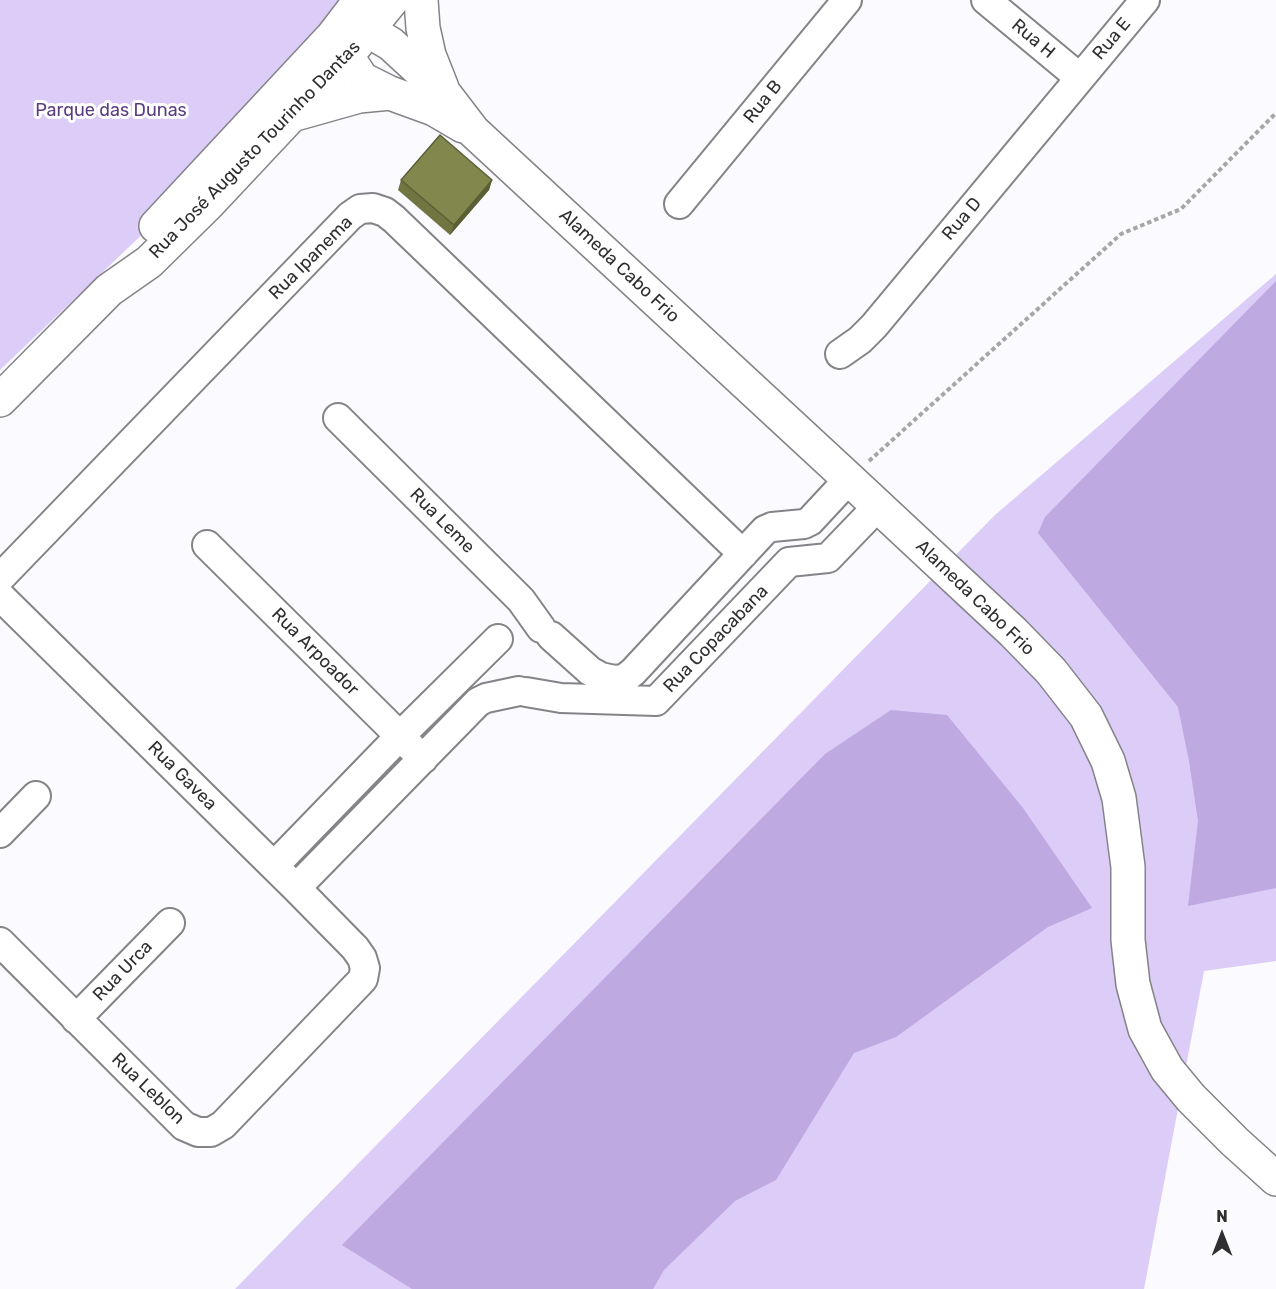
<!DOCTYPE html>
<html>
<head>
<meta charset="utf-8">
<style>
  body { margin:0 }
  #map { position:relative; width:1276px; height:1289px; overflow:hidden; background:#fbfafe; font-family:Rubik,sans-serif }
  canvas { display:block }
  .north { position:absolute; left:1192px; top:1205px; width:60px; height:60px; -webkit-text-stroke:4px #fff; paint-order:stroke; rotate:0deg; font-size:16px; font-weight:700; line-height:24px; text-align:center; color:#2f2f30 }
  .north::after { content:''; display:block; margin:auto; width:21px; height:27px; background:#2f2f30; clip-path:polygon(50% 0,100% 100%,50% 72%,0 100%) }
</style>
</head>
<body>
<div id="map">
<canvas width="1276" height="1289"></canvas>
<div class="north">N</div>
</div>
<script>
const g = document.querySelector('canvas').getContext('2d');
g.lineJoin = 'round';
function fillPath(path, color) {
  g.fillStyle = color;
  g.fill(path, 'evenodd');
}
function shape(rows) {
  const path = new Path2D();
  for (const r of rows) {
    path.moveTo(r[0], r[1]);
    for (let i = 2; i < r.length; i += 2) path.lineTo(r[i], r[i + 1]);
  }
  return path;
}
function strokePath(path, color, width, dash) {
  g.strokeStyle = color;
  g.lineWidth = width;
  g.lineCap = dash ? 'butt' : 'round';
  g.setLineDash(dash || []);
  g.stroke(path);
}
function drawText(font, color, halo, rows, align = 'center') {
  g.font = font + ' Rubik,sans-serif';
  g.lineWidth = 6;
  g.setLineDash([]);
  g.textBaseline = 'middle';
  g.strokeStyle = halo;
  g.fillStyle = color;
  for (const [text, x, y, turn = 0] of rows) {
    g.save();
    g.translate(x, y);
    g.rotate((+turn || 0) * Math.PI / 180);
    g.textAlign = isNaN(turn) ? turn : align;
    if (halo) g.strokeText(text, 0, 0);
    g.fillText(text, 0, 0);
    g.restore();
  }
}
fillPath(shape([
  [0,0,388,0,0,370],
  [1276,274,1276,961,1204,971,1144,1289,235,1289,995,515]
]), '#dcccf8');
fillPath(shape([
  [1276,281,1276,888,1188,906,1198,821,1189,761,1178,707,1038,533,1045,517],
  [891,710,947,715,1023,808,1092,908,1048,927,896,1037,854,1053,776,1180,735,1201,664,1270,653,1289,412,1289,342,1245,825,754]
]), '#bea9e1');
const minor = shape([
  [986,0,1080,78],
  [679,204,847,0],
  [840,354,860,340,874,326,1145,0],
  [338,418,521,600,541,628],
  [207,545,423,759],
  [0,578,350,216,360,209,373,208,385,212,394,219,743,554],
  [0,596,296,888,355,948,362,958,365,968,363,979,223,1125,211,1132,198,1132,184,1126,0,942],
  [551,636,590,671,601,677,614,680,624,679,633,672,765,530,772,527,804,524,810,521,849,479],
  [526,692,561,698,656,701,789,562,828,558,878,506],
  [0,833,36,796],
  [274,866,400,736,498,639],
  [296,888,478,702,486,698,519,691],
  [76,1019,170,923]
]);
const secondary = shape([
  [421,0,423,28,429,55,442,88],
  [347,18,391,44,444,93,473,131,849,479,1013,632,1051,671,1086,716,1108,761,1119,798,1128,867,1128,940,1133,984,1145,1029,1167,1069,1191,1098,1234,1141,1276,1179],
  [336,40,362,79,390,93,434,109,463,126],
  [295,114,359,96,390,93],
  [156,226,333,36,359,2],
  [0,400,109,290,149,262,208,204,346,57,392,0]
]);
strokePath(minor, '#848387', 32);
strokePath(secondary, '#848387', 36);
strokePath(shape([
  [869,461,1121,234,1181,209,1276,113]
]), '#a6a5a8', 4, [4.5, 3]);
strokePath(minor, '#fff', 28);
strokePath(secondary, '#fff', 33);
fillPath(shape([
  [401,180,492,180,489,190,450,235,398,190]
]), '#707542');
fillPath(shape([
  [492,180,489,190,450,235,454,225]
]), '#5b5f36');
const building = shape([
  [440,135,492,180,454,225,401,180,440,135]
]);
fillPath(building, '#82884d');
strokePath(building, '#5b5f36', 1.5);
drawText('18px', '#2f2f30', '#fff', [
  ["Rua H",1033,39,40],
  ["Rua E",1112,39,-50],
  ["Rua B",763,102,-51],
  ["Rua José Augusto Tourinho Dantas",255,150,-46],
  ["Rua D",962,219,-50],
  ["Rua Ipanema",311,258,-45],
  ["Alameda Cabo Frio",619,266,43],
  ["Rua Leme",442,521,45],
  ["Alameda Cabo Frio",975,598,44],
  ["Rua Copacabana",716,639,-46],
  ["Rua Arpoador",315,652,45],
  ["Rua Gavea",182,776,45],
  ["Rua Urca",123,971,-46],
  ["Rua Leblon",148,1089,44]
]);
drawText('18px', '#5a3d81', '#fff', [
  ["Parque das Dunas",111,111]
]);
</script>
</body>
</html>
